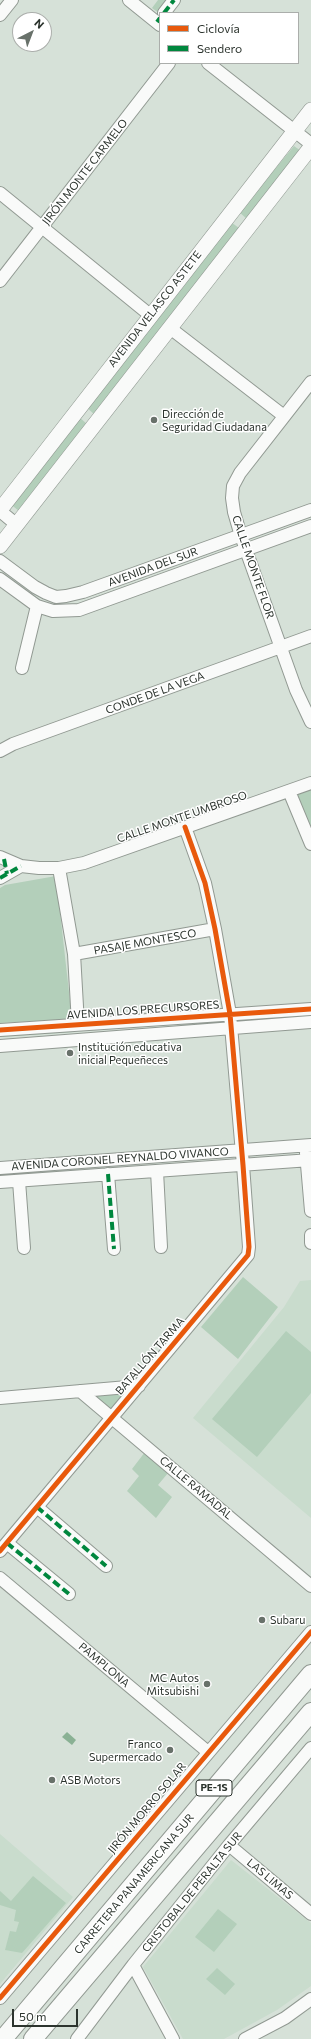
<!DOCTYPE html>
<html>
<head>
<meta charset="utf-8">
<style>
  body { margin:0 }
  #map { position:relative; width:311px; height:2039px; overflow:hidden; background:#d6e1d8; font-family:Commissioner,sans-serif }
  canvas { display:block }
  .legend { position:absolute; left:159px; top:12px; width:140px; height:52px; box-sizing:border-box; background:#fff; border:1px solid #abaeab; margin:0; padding:5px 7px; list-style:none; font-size:12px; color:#2c342e }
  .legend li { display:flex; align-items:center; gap:8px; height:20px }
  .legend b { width:20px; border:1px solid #abaeab }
  .north { position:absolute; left:12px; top:12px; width:40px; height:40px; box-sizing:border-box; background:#fff; border:1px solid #abaeab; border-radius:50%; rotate:42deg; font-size:11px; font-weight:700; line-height:16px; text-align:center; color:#2c342e }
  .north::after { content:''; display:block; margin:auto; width:14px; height:18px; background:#68716a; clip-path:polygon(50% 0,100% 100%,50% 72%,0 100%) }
  .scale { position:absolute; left:12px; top:2009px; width:66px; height:18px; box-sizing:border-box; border:2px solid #2c342e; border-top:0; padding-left:5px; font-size:12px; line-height:14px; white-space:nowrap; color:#2c342e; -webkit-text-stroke:3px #fff; paint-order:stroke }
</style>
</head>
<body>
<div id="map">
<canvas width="311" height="2039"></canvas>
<ul class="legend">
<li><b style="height:5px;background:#e8590c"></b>Ciclovía</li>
<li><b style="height:5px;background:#00873e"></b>Sendero</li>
</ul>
<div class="north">N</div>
<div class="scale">50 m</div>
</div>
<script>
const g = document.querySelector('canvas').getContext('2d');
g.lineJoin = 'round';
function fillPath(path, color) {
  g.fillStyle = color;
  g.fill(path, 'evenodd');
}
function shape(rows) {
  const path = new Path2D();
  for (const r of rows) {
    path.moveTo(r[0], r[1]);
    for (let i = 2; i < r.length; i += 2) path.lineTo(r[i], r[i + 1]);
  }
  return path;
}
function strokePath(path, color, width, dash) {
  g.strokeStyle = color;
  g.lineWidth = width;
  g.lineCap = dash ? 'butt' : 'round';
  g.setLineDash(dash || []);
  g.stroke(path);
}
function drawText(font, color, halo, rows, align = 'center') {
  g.font = font + ' Commissioner,sans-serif';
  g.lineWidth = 3;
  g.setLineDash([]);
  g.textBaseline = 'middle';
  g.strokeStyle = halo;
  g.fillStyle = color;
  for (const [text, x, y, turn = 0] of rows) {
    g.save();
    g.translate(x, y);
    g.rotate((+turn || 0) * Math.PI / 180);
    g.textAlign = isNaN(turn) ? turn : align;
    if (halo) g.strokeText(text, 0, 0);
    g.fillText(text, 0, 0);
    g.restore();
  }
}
fillPath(shape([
  [311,1280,311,1518,193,1418,284,1307,300,1281],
  [0,1834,73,1897,0,1984],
  [231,1860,311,1923,311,1986,277,2010,224,2039,183,2039,143,1967]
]), '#c9dccd');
fillPath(shape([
  [158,0,177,0,160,14,152,8],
  [294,146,301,151,247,219,239,212],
  [228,220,239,228,95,415,85,406],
  [78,416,88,425,19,511,9,503],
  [311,788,311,841,296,793],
  [56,876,72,1019,0,1023,0,888,5,885],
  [75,1029,75,1032,0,1037,0,1033],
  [243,1277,278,1307,238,1359,201,1327],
  [286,1331,311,1352,311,1393,257,1457,212,1419],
  [128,1391,110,1411,92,1395],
  [145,1452,168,1473,158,1485,172,1497,156,1518,127,1491,139,1476,132,1469],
  [33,1876,66,1903,22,1953,5,1950,10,1931,16,1932,19,1922,14,1921,16,1910,0,1905,0,1891,11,1901],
  [218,1909,237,1924,214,1952,195,1937],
  [217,1968,235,1984,225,1995,206,1979]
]), '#b3cfba');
fillPath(shape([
  [67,1732,76,1740,72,1745,62,1737]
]), '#8ab194');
const minor = shape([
  [129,0,160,25],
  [164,13,174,0],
  [0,15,12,0],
  [208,63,311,144],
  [0,193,150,315],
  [0,281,169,63],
  [170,328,284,416],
  [311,382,240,473,233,486,232,498,234,512,241,536,296,690,311,722],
  [0,511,17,525],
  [0,561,35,587,46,593,56,597,66,596,83,592,311,510],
  [0,579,37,606,53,611,79,610,311,526],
  [22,668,37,606],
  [0,751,13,744,311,636],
  [289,791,311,844],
  [0,857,21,866,39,868,59,868,84,863,311,783],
  [59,868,74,954,78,1024],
  [0,878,21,866],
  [74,954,215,929],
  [0,1030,311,1009],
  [0,1046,311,1022],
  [306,1153,311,1211],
  [0,1168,311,1145],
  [157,1171,161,1247],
  [108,1174,114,1249],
  [19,1181,24,1248],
  [0,1182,311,1160],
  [311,1235,311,1243],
  [80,1391,311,1586],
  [0,1398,139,1386],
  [37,1507,106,1566],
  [7,1543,69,1594],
  [0,1551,248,1255,249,1247,243,1165,230,1014,215,929,205,883,185,827],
  [0,1578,208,1752],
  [229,1845,311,1914],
  [133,1965,173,2039],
  [0,1998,311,1632],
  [77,2039,133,1965,229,1845,311,1748],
  [245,2039,285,2018,311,1999]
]);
const major = shape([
  [0,510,311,110],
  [0,546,311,147]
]);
const highway = shape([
  [3,2039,311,1674],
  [33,2039,311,1712]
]);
strokePath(minor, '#919992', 14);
strokePath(major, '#919992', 16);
strokePath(highway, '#919992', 20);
strokePath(minor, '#f9faf9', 12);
strokePath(major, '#f9faf9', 15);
strokePath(highway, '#f9faf9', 18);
strokePath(shape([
  [164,13,174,0],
  [157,22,160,18],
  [4,859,7,874],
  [0,878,21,866],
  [108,1174,114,1249],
  [37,1507,106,1566],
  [7,1543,69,1594]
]), '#00873e', 4, [8, 4]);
strokePath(shape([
  [0,1030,311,1009],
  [0,1551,248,1255,249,1247,243,1165,230,1014,215,929,205,883,185,827],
  [0,1998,311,1632]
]), '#e8590c', 5);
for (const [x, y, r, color] of [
  [154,420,4,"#68716a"],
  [70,1053,4,"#68716a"],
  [262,1620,4,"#68716a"],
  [207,1684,4,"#68716a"],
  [170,1750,4,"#68716a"],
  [52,1780,4,"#68716a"]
]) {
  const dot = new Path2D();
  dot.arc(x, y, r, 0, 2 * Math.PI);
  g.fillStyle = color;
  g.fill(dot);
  strokePath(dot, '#fff', 1.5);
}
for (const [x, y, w] of [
  [214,1788,36]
]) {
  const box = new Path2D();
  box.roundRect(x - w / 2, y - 8, w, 16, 3);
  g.fillStyle = '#fff';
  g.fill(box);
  strokePath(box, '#2c342e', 1);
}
drawText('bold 10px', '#2c342e', null, [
  ["PE-1S",214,1788]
]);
drawText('11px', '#2c342e', '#fff', [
  ["JIRÓN MONTE CARMELO",85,172,-52],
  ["AVENIDA VELASCO ASTETE",155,309,-52],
  ["AVENIDA DEL SUR",153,567,-20],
  ["CALLE MONTE FLOR",253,567,71],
  ["CONDE DE LA VEGA",155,693,-20],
  ["CALLE MONTE UMBROSO",182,817,-19],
  ["PASAJE MONTESCO",145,942,-10],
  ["AVENIDA LOS PRECURSORES",143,1010,-4],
  ["AVENIDA CORONEL REYNALDO VIVANCO",120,1159,-4],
  ["BATALLÓN TARMA",150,1356,-49],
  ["CALLE RAMADAL",196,1488,40],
  ["PAMPLONA",104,1665,40],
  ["JIRÓN MORRO SOLAR",147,1808,-50],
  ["LAS LIMAS",270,1879,40],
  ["CARRETERA PANAMERICANA SUR",134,1884,-50],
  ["CRISTOBAL DE PERALTA SUR",192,1892,-51]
]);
drawText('11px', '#2c342e', '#fff', [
  ["Dirección de",162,414],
  ["Seguridad Ciudadana",162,427],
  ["Institución educativa",78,1047],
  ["inicial Pequeñeces",78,1060],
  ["Subaru",270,1620],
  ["MC Autos",199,1678,"right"],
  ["Mitsubishi",199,1691,"right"],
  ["Franco",162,1744,"right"],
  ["Supermercado",162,1757,"right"],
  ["ASB Motors",60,1780]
], 'left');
</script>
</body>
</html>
